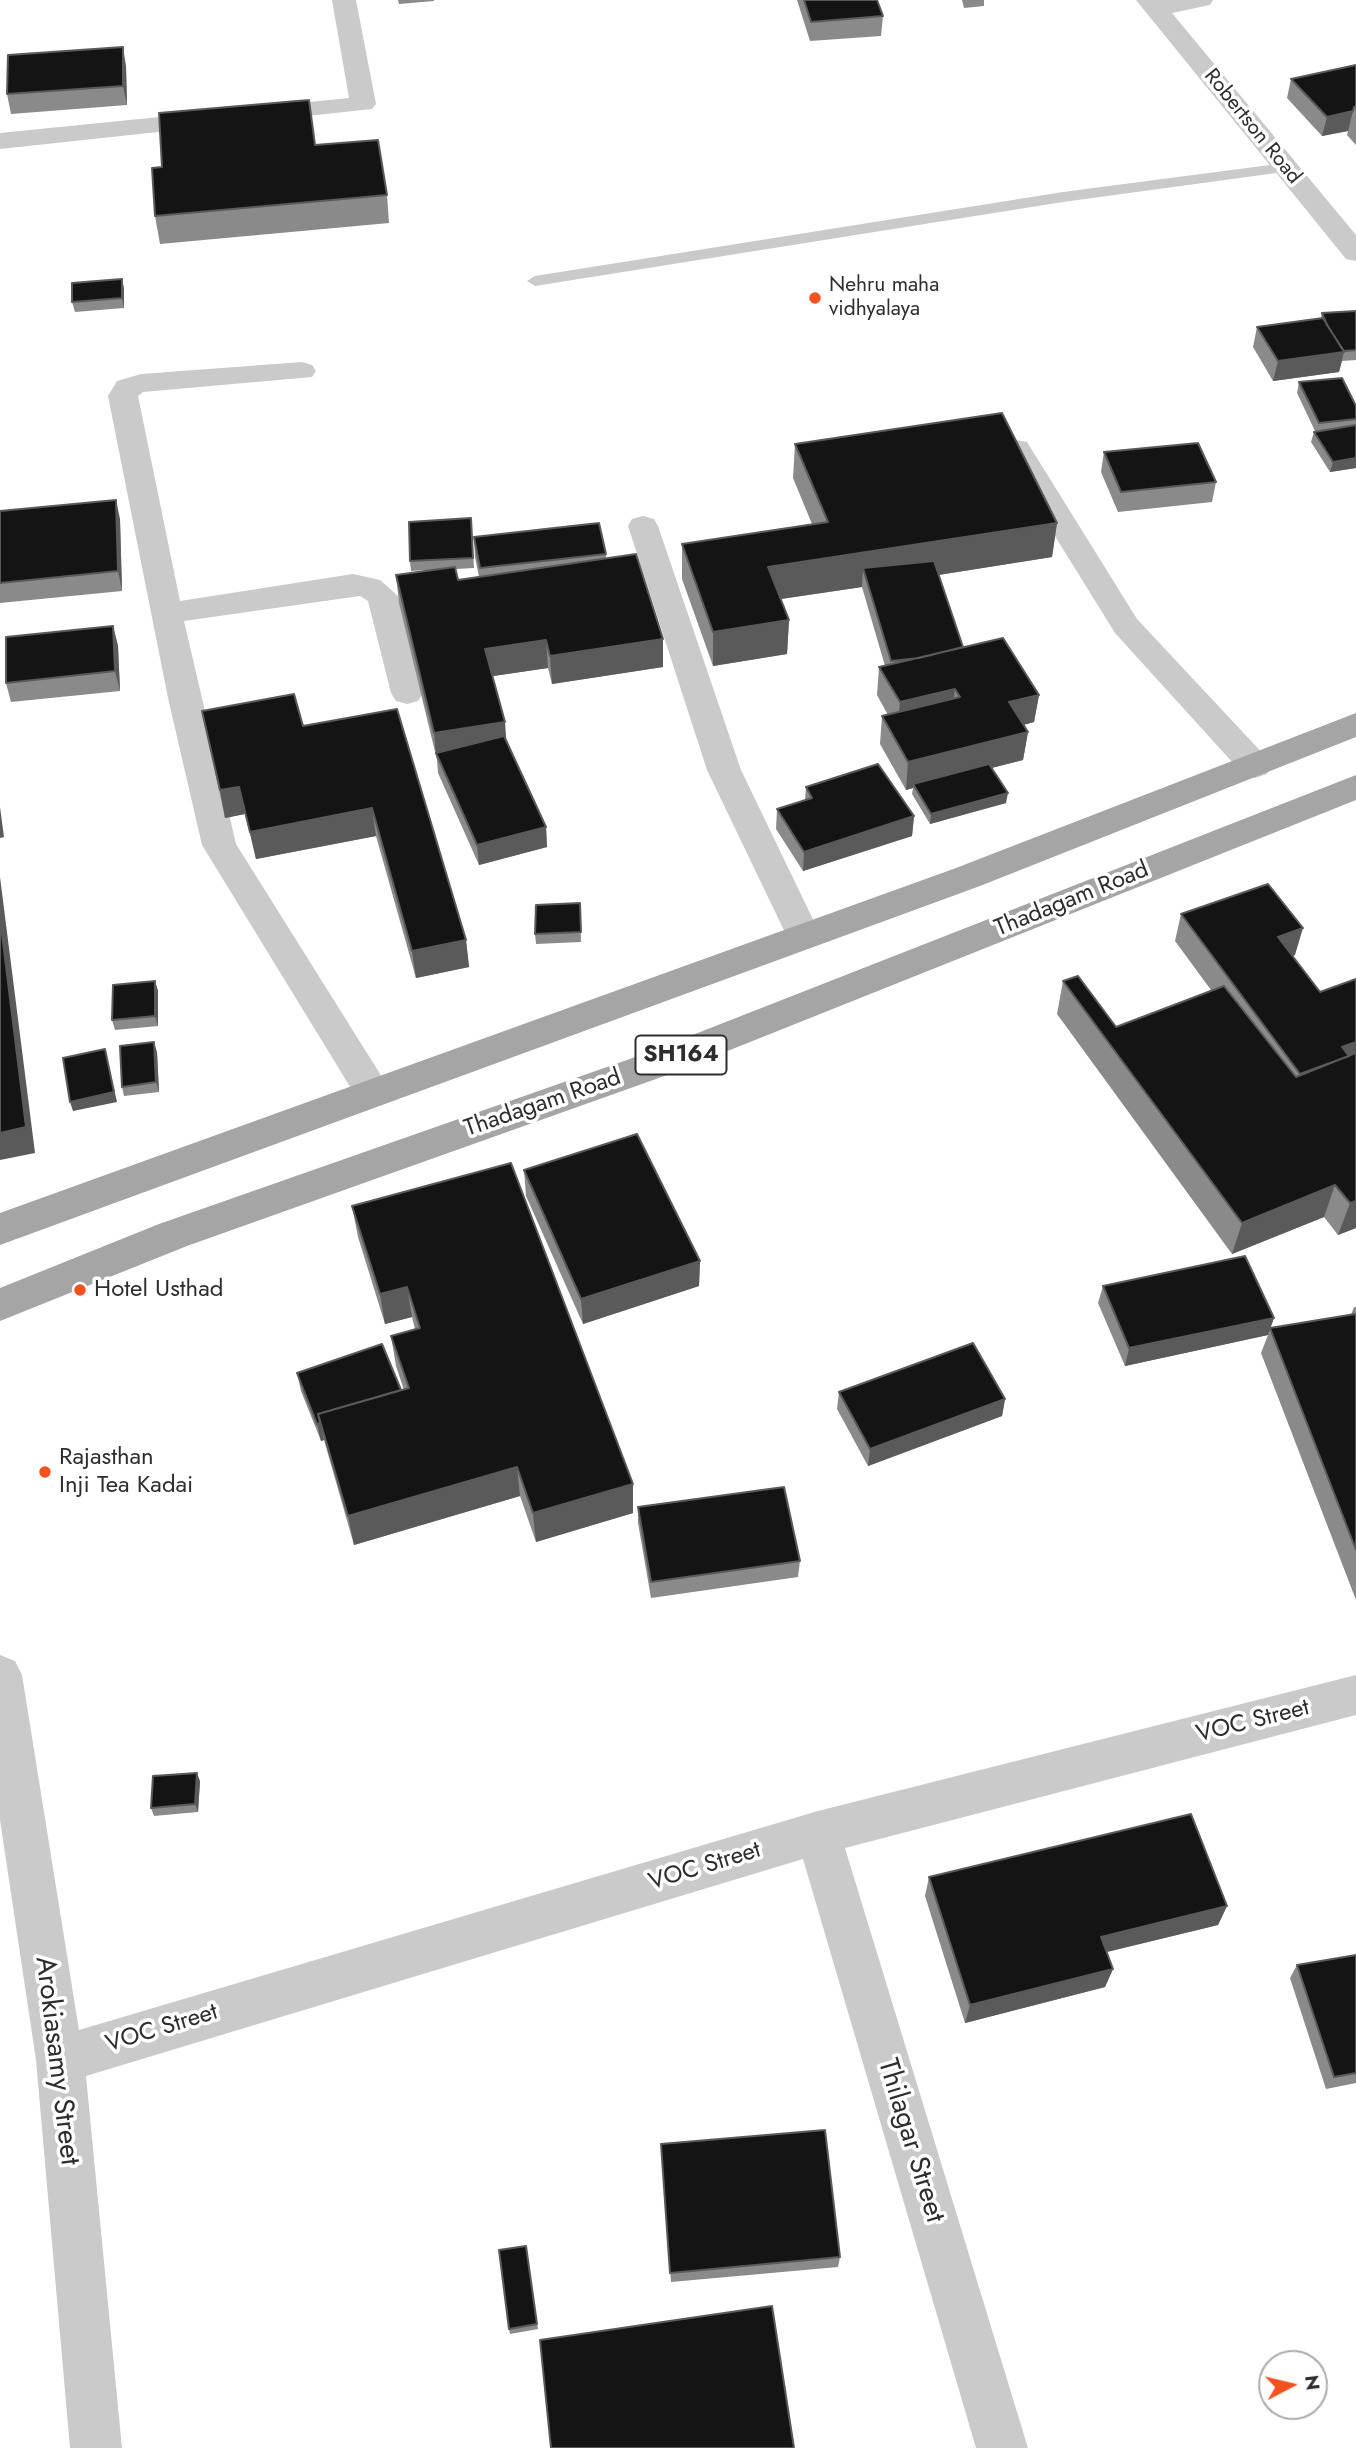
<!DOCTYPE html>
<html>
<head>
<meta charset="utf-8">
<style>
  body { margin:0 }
  #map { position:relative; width:1356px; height:2448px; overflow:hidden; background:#fff; font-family:Jost,sans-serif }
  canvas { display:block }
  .north { position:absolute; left:1258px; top:2350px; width:70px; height:70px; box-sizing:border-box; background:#fff; border:2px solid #ababab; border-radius:50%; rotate:83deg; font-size:19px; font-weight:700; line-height:28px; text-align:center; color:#2d2d2d }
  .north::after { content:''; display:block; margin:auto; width:24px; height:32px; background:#f3511f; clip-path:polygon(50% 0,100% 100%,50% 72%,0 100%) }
</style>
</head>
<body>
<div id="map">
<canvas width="1356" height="2448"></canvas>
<div class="north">N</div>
</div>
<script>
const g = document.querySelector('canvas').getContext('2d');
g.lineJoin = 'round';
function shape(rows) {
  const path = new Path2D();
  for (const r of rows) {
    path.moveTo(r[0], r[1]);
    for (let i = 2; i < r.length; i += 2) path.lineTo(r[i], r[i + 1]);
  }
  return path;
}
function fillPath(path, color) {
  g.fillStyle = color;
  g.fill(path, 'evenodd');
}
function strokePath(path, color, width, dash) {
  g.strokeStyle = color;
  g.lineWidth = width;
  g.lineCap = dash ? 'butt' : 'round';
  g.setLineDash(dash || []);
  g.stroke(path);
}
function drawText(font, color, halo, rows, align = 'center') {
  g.font = font + ' Jost,sans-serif';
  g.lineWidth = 7;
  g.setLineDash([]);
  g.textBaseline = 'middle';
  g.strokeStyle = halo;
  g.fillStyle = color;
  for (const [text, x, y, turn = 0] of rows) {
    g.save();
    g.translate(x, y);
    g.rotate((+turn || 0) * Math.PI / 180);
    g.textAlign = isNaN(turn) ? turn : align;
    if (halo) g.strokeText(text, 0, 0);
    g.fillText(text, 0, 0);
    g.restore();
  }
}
fillPath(shape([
  [1285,163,1291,165,1291,171,1063,202,535,286,527,281,535,276,1063,192,1285,163]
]), '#cacaca');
fillPath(shape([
  [332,0,356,0,376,104,372,109,0,149,0,133,349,98,332,0],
  [1136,0,1213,0,1210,5,1172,13,1356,235,1356,261,1346,259,1136,0],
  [302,362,312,365,316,371,312,377,143,392,138,396,180,601,353,574,380,580,398,596,423,693,418,701,407,704,396,701,391,693,368,601,360,596,184,621,236,844,392,1093,386,1103,373,1107,360,1103,202,845,168,698,108,396,117,381,141,374,302,362],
  [1016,440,1027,442,1137,619,1267,758,1272,766,1267,774,1255,778,1243,774,1115,633,1001,449,1005,442,1016,440],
  [643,516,654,519,658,526,741,770,821,936,815,945,803,949,791,945,707,770,628,526,632,519,643,516],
  [0,1655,15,1661,22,1675,79,2030,818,1811,1356,1675,1356,1715,845,1848,1028,2448,976,2448,803,1859,86,2076,122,2448,70,2448,36,2060,0,1820,0,1655]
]), '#cacaca');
fillPath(shape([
  [1356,713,1356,737,980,886,0,1245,0,1213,956,868,1356,713],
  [1356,775,1356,800,670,1074,187,1246,0,1321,0,1288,159,1224,644,1054,1356,775]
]), '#a5a5a5');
fillPath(shape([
  [398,0,434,0,434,1,399,4],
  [797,0,877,0,883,16,881,36,810,41],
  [962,0,984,0,984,6,964,8],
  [1356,65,1356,145,1347,135,1348,131,1322,136,1287,98,1291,79],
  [126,66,127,105,11,114,7,94],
  [315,145,387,195,389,223,160,244,155,216],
  [122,279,124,289,124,308,75,312,72,302],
  [1356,311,1356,360,1342,361,1339,372,1273,381,1253,347,1257,327,1321,318,1322,313],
  [1299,382,1356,406,1356,468,1330,472,1311,442,1314,432,1315,431,1297,393],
  [795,444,1057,523,1052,557,939,575,963,647,1039,695,1034,722,1023,725,1028,732,1023,760,992,768,1006,803,930,824,912,794,913,788,906,790,880,744,882,716,888,715,877,695,879,667,885,666,862,587,781,599,789,620,787,654,713,666,682,579,682,544,812,524,793,478],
  [1104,452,1216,482,1212,502,1118,512,1101,472],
  [0,511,120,519,122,591,0,603],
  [471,518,474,568,456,569,458,580,479,577,475,557,474,537,606,554,606,558,663,639,663,667,552,684,548,668,492,676,506,742,546,827,547,847,479,865,438,773,437,760,399,603,396,575,428,570,411,571,410,561],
  [113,626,118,646,120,691,11,702,6,683],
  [397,709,466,940,469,967,416,978,376,836,256,859,245,814,225,818,202,711,303,726],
  [806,787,914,816,912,836,803,871,776,829,777,809,805,800],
  [580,903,581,942,536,944,535,934],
  [1181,914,1295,955,1293,956,1356,1228,1338,1235,1324,1217,1232,1254,1057,1014,1063,981,1116,1027,1211,990,1175,941],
  [155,981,158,991,158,1026,115,1030,112,1020],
  [157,1052,159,1092,124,1096,122,1087],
  [524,1170,700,1261,699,1286,583,1324,526,1196],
  [352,1206,633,1513,536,1542,520,1496,354,1545,324,1440,321,1441,301,1391,297,1373,401,1390,404,1390,396,1366,391,1336,415,1329,412,1317,385,1324,358,1237],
  [1103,1286,1274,1318,1270,1328,1351,1315,1354,1307,1356,1307,1356,1600,1261,1353,1268,1335,1125,1366,1098,1303],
  [839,1392,1005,1399,1002,1416,868,1466,837,1409],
  [638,1507,800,1561,798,1577,651,1598,638,1523],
  [200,1781,198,1812,154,1816,151,1808],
  [929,1877,1227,1906,1218,1925,1107,1952,1113,1969,1105,1987,965,2023,925,1896],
  [1356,1955,1356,2083,1326,2089,1290,1978,1297,1965],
  [661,2144,840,2257,838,2267,671,2282],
  [526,2246,538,2329,510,2334,509,2329]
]), '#8a8a8a');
fillPath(shape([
  [123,47,126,66,127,105,123,86],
  [1353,111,1348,131,1322,136,1327,117],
  [122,279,124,289,124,308,122,298],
  [1344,352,1339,372,1273,381,1278,361],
  [1356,458,1356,468,1330,472,1333,462],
  [116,500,120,519,122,591,118,571],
  [1057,523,1052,557,868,586,863,568,862,587,767,601,768,567],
  [789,620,787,654,713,666,713,632],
  [113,626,118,646,120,691,115,671],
  [663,639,663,667,552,684,550,656],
  [546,640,548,668,487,677,485,649],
  [955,689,952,717,897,730,900,702],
  [1039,695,1034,722,1005,730,1009,702],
  [505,722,507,750,436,754,434,733],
  [1028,732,1023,760,915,787,913,784,913,788,906,790,908,762],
  [239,787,245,814,225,818,220,790],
  [1008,793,1006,803,930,824,931,814],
  [0,807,4,837,0,838],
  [372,808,376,836,256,859,250,832],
  [914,816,912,836,803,871,804,852],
  [546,827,547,847,479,865,477,845],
  [0,877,35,1153,0,1160],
  [1303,928,1295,955,1270,964,1278,937],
  [466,940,469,967,416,978,412,951],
  [155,981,158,991,158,1026,155,1016],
  [154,1042,157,1052,159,1092,156,1082],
  [1356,1042,1356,1065,1292,1100,1300,1074,1342,1047],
  [105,1049,117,1102,73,1111,70,1102],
  [1335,1185,1324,1217,1232,1254,1242,1223],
  [1356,1201,1356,1228,1338,1235,1350,1203],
  [700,1261,699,1286,583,1324,581,1299],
  [407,1287,412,1317,385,1324,380,1294],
  [1274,1318,1268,1335,1125,1366,1129,1348],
  [1005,1399,1002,1416,868,1466,870,1449],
  [320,1423,324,1440,321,1441,317,1424],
  [517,1467,520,1496,354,1545,348,1516],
  [633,1484,633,1513,536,1542,533,1513],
  [197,1773,200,1781,198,1812,195,1804],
  [1227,1906,1218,1925,1094,1955,1101,1937],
  [1113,1969,1105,1987,965,2023,970,2005]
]), '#5a5a5a');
const building = shape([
  [804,0,877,0,883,16,811,22,804,0],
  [123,47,123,86,7,94,8,55,123,47],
  [1356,65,1356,106,1354,107,1353,111,1327,117,1291,79,1356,65],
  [309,100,315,145,378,140,387,195,155,216,152,168,162,167,159,113,309,100],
  [122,279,122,298,72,302,72,283,122,279],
  [1356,311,1356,350,1344,351,1327,325,1322,313,1356,311],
  [1323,318,1344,352,1278,361,1257,327,1323,318],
  [1342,378,1356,406,1356,419,1319,423,1299,382,1342,378],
  [1002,413,1057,523,768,567,789,620,713,632,682,544,828,522,795,444,1002,413],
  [1356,425,1356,458,1333,462,1314,432,1356,425],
  [1198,443,1216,482,1121,492,1104,452,1198,443],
  [116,500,118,571,0,583,0,511,116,500],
  [471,518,473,558,410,561,409,522,471,518],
  [599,523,606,554,480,568,474,537,599,523],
  [636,554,663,639,550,656,546,640,485,649,505,722,434,733,396,575,455,567,458,580,636,554],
  [934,561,963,647,919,658,891,661,863,568,934,561],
  [113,626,115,671,6,683,6,637,113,626],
  [1003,638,1039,695,1009,702,1028,732,908,762,882,716,960,697,955,689,900,702,879,667,1003,638],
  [294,694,303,726,397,709,466,940,412,951,372,808,250,832,239,787,220,790,202,711,294,694],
  [504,736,546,827,477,845,436,753,504,736],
  [878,764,914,816,804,852,777,809,812,798,806,787,878,764],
  [989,764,1008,793,931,814,913,784,989,764],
  [1268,884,1303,928,1278,937,1320,992,1356,979,1356,1042,1342,1047,1349,1056,1300,1074,1181,914,1268,884],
  [580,903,581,932,535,934,536,905,580,903],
  [0,918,26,1127,0,1133,0,918],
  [1078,976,1116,1027,1224,986,1296,1077,1356,1053,1356,1201,1350,1203,1335,1185,1242,1223,1063,981,1078,976],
  [155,981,155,1016,112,1020,113,985,155,981],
  [154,1042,156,1082,122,1087,120,1046,154,1042],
  [105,1049,114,1092,70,1102,63,1058,105,1049],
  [637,1134,700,1261,581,1299,524,1170,637,1134],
  [511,1163,633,1484,533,1513,517,1467,348,1516,318,1414,409,1388,391,1336,420,1328,407,1287,380,1294,352,1206,511,1163],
  [1245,1256,1274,1318,1129,1348,1103,1286,1245,1256],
  [1355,1314,1356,1317,1356,1550,1270,1328,1355,1314],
  [973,1343,1005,1399,870,1449,839,1392,973,1343],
  [382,1344,401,1390,318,1414,320,1423,317,1424,297,1373,382,1344],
  [784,1487,800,1561,651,1582,638,1507,784,1487],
  [197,1773,195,1804,151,1808,153,1776,197,1773],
  [1191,1814,1227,1906,1101,1937,1113,1969,970,2005,929,1877,1191,1814],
  [1356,1955,1356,2073,1334,2077,1297,1965,1356,1955],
  [825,2130,840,2257,670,2273,661,2144,825,2130],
  [526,2246,537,2324,509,2329,499,2250,526,2246],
  [772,2306,794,2448,551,2448,540,2340,772,2306]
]);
fillPath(building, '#141414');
strokePath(building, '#5a5a5a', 2);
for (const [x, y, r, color] of [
  [815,298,7,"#f3511f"],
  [80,1290,7,"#f3511f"],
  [45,1472,7,"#f3511f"]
]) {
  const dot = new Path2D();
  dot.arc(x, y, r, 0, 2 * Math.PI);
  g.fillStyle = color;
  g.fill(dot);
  strokePath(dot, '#fff', 2.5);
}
drawText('21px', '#2d2d2d', '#fff', [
  ["Robertson Road",1252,127,51]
]);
drawText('21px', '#2d2d2d', '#fff', [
  ["Nehru maha",829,286],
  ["vidhyalaya",829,310]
], 'left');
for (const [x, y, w] of [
  [681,1055,91]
]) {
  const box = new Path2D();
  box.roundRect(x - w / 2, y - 19.5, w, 39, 5);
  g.fillStyle = '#fff';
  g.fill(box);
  strokePath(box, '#2d2d2d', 2);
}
drawText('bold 23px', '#2d2d2d', null, [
  ["SH164",681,1055]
]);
drawText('24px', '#2d2d2d', '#fff', [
  ["Thadagam Road",1072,900,-22],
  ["Thadagam Road",543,1104,-19],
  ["VOC Street",1253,1722,-14],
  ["VOC Street",705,1867,-17],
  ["VOC Street",162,2029,-17]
]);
drawText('24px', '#2d2d2d', '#fff', [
  ["Hotel Usthad",94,1290],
  ["Rajasthan",59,1458],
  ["Inji Tea Kadai",59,1486]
], 'left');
drawText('28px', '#2d2d2d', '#fff', [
  ["Arokiasamy Street",56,2061,83],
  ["Thilagar Street",910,2141,73]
]);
</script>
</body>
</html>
